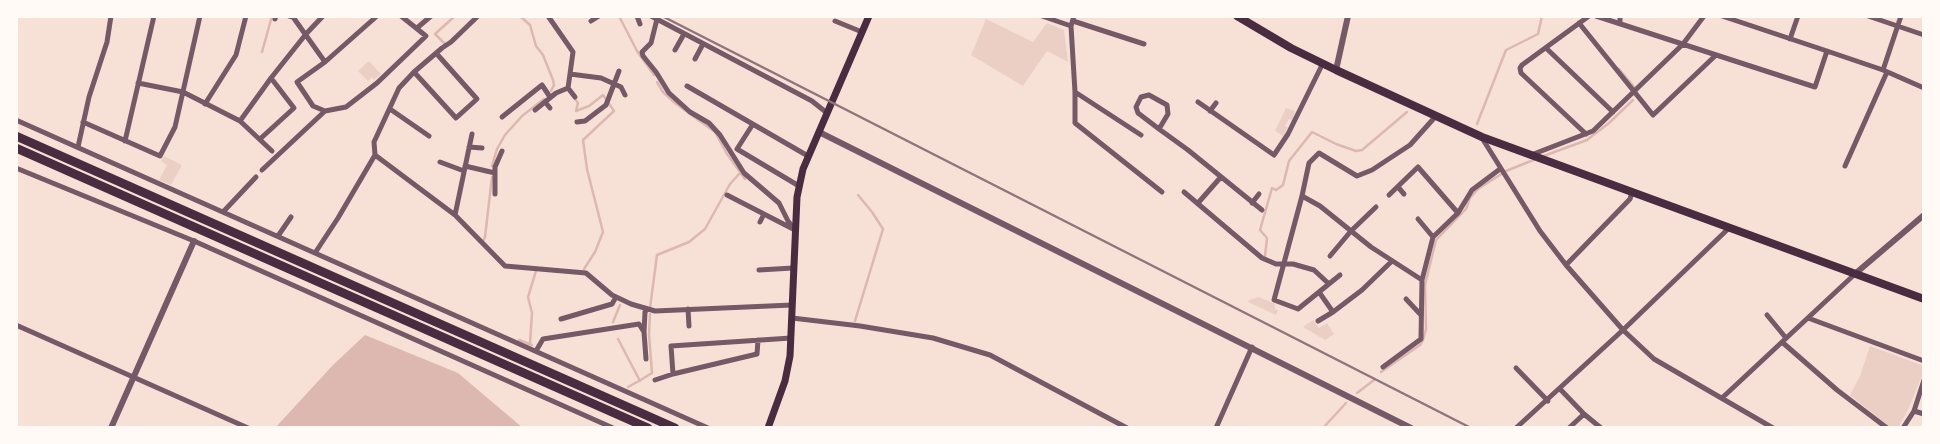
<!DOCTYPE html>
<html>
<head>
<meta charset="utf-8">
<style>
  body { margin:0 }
  #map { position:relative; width:1940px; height:444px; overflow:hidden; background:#f7e1d7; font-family:"Archivo Narrow",sans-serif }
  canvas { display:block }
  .frame { position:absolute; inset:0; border:18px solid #fffaf5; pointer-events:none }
</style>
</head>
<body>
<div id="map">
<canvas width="1940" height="444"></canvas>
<div class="frame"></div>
</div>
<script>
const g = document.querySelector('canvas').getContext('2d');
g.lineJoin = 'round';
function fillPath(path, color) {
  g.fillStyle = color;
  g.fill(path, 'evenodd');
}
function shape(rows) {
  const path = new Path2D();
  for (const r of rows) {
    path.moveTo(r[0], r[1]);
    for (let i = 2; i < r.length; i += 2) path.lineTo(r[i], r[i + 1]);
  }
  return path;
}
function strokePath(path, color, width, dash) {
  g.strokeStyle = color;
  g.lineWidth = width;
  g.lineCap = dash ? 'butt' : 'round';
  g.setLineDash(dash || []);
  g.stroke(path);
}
fillPath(shape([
  [986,19,1033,42,1047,23,1064,30,1068,62,1047,51,1023,86,971,55],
  [369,61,381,74,374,80,372,77,368,81,358,71],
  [1286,108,1295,111,1294,115,1292,120,1289,119,1285,126,1288,127,1283,136,1275,131],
  [164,156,182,165,171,185,159,180,167,165,161,161],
  [1259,297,1275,304,1275,309,1278,310,1276,315,1248,302,1249,300],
  [1313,320,1319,328,1327,323,1334,334,1325,340,1303,327],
  [1870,346,1924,366,1924,371,1907,412,1898,428,1891,428,1850,395,1860,376]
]), '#ebcfc5');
fillPath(shape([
  [365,335,458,373,523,428,275,428,333,365]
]), '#dcb8b0');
strokePath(shape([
  [520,16,530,25,536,46,543,55,553,80,554,85,551,91],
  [619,16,637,51,654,75],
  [444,43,435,34,455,16],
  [262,52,272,16],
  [1619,69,1634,87],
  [657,82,663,92,675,103,715,132,727,154,745,179],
  [574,98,578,103,576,111,589,106,603,95,614,111,583,140,587,169,603,232,595,252,584,269],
  [1477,124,1506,50,1538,34,1542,16],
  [1541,157,1587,140,1609,123,1633,100],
  [492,166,497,149,505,135,522,116,544,99],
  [483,241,485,237,492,177],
  [1265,256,1267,238,1260,230,1272,188,1276,190,1283,185,1289,161,1312,132,1336,144,1356,151,1362,150,1407,112],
  [650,308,657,255,689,242,705,229,730,184,740,173],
  [855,321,883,229,872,212,858,195],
  [613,322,620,305],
  [618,339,640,381],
  [519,340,532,345],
  [530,344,532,313,528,297,536,271],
  [1381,372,1420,345,1423,340,1426,329,1425,285,1436,240,1466,209,1470,198,1478,189,1506,171,1536,159],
  [639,381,652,373,649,334,650,314],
  [628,387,637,382],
  [1357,393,1374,380],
  [1323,428,1346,403]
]), '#dcb8b0', 2.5);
strokePath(shape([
  [289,16,293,17,325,62],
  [478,16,451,42,442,48,414,72,399,88,374,142,375,155,455,215,505,266,586,273,612,295,631,304,655,311,792,305],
  [637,16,640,24],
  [651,16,812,101,827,113],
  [1042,16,1071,26],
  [1074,16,1071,26,1075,92,1075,123,1162,192],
  [1596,16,1815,87,1827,51],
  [1722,16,1827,51,1883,70,1924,88],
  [1868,16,1924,35],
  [275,19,276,16],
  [657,19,651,43,642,52,643,56,656,72,669,93,690,112,709,123,720,135,744,173,779,203,788,221,795,230,727,195],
  [591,21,599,16],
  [835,21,862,32],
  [1073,21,1144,44],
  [1579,23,1653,115,1716,55],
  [1620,24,1620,16],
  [417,28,431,16],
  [1790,39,1798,16],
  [1546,48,1613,112],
  [675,50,684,34],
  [695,59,703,44],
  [1883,70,1901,16],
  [414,72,456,118,477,99,436,53],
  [570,74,601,78,621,87,625,95],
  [138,83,183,92,240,121,272,151],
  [687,86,808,156],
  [568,88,575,97],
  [1075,92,1141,135],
  [545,102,550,108],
  [1198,102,1274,155,1288,134,1323,63],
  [205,104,236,55,246,16],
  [390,109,429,136],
  [535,110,556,93,568,88,570,74,573,52,548,16],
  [325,111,313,106,297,82,325,62,377,16],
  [1210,111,1216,103],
  [502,117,542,85,550,97],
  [16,120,708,428],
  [240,121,271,78,306,34,323,16],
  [83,122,160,156,175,127,200,16],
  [577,122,585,121,606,105,619,71],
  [753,124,737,149,799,186],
  [1159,129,1168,114,1167,105,1149,95,1141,97,1136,107,1138,113,1159,129,1188,150,1262,210],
  [1586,134,1521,73,1520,68,1522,65,1589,16],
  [1482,138,1540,231,1566,265,1623,330,1654,359,1773,428],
  [260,139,294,108,271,78],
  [125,141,154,16],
  [78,147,89,97,107,42,111,16],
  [469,147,482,148],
  [1531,155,1593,131,1683,44,1704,16],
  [440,162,464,171],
  [465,166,495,173],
  [1845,166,1887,72],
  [16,168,194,241,613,428],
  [262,170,325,111,346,107,377,83,426,36,401,16],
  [1398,187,1404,194],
  [1184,192,1262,258,1276,264,1293,264,1314,270,1329,284],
  [495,194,495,167,502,151],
  [1389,195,1418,167,1458,213],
  [1302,196,1320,206,1371,247,1422,280],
  [1198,203,1220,178],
  [1252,203,1259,194],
  [223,212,256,177],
  [455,215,472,134],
  [1418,219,1433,237],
  [760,222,764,214],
  [278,236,291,217],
  [315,253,338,218,375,155],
  [1330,256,1351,231,1376,207],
  [1566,265,1630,199,1632,192],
  [759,270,793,268],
  [1340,275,1298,309,1274,300,1302,196,1309,163,1319,153,1357,176,1372,170,1410,145,1436,116],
  [1319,292,1333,312],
  [1406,299,1421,315],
  [688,309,689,326],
  [1767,315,1786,338],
  [792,318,860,326,933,338,990,355,1127,428],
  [1808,318,1924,361],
  [561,319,612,304,616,297],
  [1318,321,1333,312,1362,290,1392,261],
  [16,325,248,428],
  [1782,342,1837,390,1887,428],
  [536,351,543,339,639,324,644,332],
  [646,359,644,332,645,312,647,309],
  [1383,367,1421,339,1422,280,1433,237,1458,213,1472,190,1500,169],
  [1516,368,1548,401],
  [673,374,671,346,791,338],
  [655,380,673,374,757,354,758,340],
  [1560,389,1584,414,1601,428],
  [1722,398,1856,273],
  [1914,411,1924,414],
  [1216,428,1252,347],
  [1516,428,1623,330,1729,228],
  [1569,428,1584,414],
  [1903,428,1914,411,1924,380]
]), '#755966', 5);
strokePath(shape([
  [1336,70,1348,16],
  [819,132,1411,428],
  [1856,273,1924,215],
  [111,428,194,241]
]), '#755966', 6);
strokePath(shape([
  [768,428,785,381,790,356,797,197,803,169,869,16]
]), '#4a2c40', 7);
strokePath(shape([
  [1237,16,1291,48,1336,70,1482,137,1924,299]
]), '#4a2c40', 8);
strokePath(shape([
  [16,136,675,428],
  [16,148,648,428]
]), '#4a2c40', 9);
strokePath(shape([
  [662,16,1471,428]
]), '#8f747c', 2.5);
</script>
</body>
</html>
